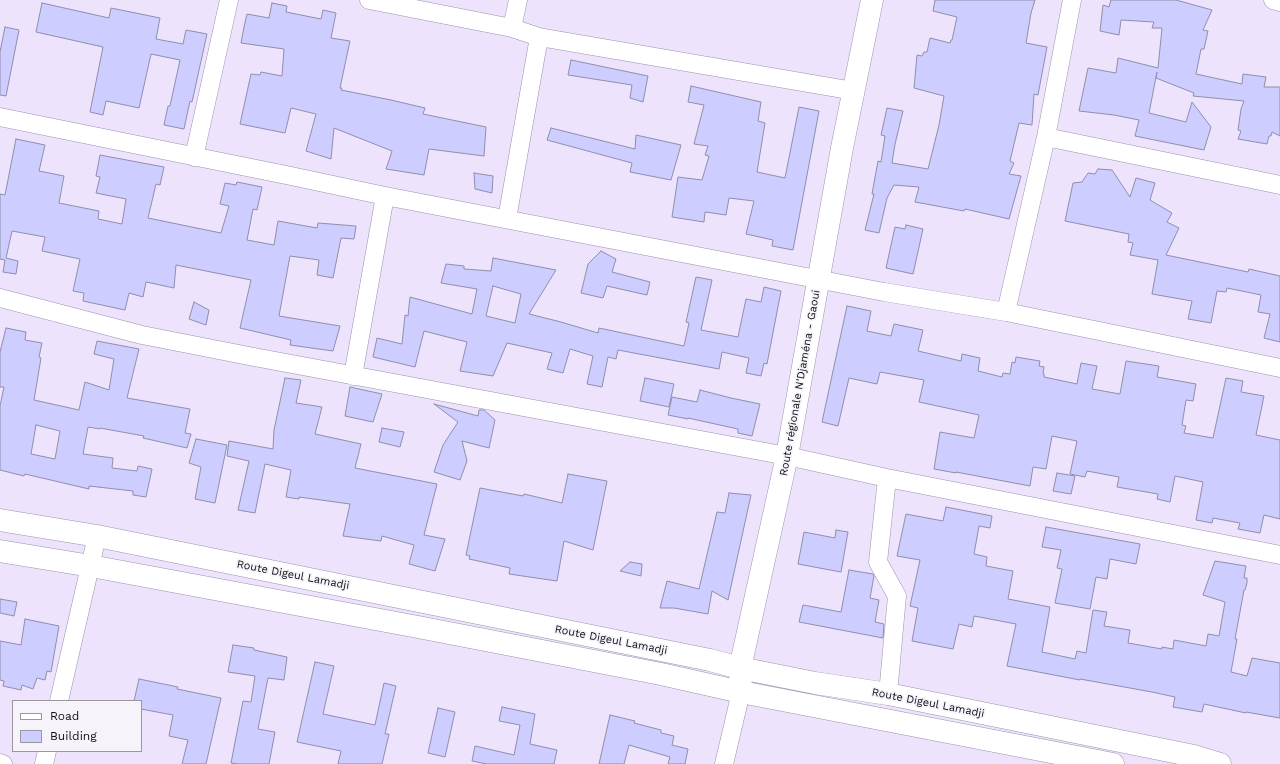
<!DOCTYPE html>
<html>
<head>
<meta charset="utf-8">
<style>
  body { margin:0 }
  #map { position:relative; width:1280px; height:764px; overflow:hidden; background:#ede3fc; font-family:"Work Sans",sans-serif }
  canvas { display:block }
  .legend { position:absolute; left:12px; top:700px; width:130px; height:52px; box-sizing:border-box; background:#f6f4fa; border:1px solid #9a979f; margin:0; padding:5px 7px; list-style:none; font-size:12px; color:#100c16 }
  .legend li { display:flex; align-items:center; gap:8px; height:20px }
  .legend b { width:20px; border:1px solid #9a979f }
</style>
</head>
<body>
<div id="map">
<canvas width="1280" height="764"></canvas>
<ul class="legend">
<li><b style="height:5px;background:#fff"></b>Road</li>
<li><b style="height:11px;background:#cdcdff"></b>Building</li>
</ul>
</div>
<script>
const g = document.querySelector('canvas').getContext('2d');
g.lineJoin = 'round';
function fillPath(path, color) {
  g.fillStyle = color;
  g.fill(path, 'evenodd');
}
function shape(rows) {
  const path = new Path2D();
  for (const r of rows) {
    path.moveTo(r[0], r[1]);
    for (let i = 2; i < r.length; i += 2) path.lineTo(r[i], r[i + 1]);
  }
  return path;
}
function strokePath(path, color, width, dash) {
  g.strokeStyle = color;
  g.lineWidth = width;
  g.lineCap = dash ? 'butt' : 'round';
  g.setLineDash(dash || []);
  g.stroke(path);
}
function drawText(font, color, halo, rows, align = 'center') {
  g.font = font + ' "Work Sans",sans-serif';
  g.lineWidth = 3.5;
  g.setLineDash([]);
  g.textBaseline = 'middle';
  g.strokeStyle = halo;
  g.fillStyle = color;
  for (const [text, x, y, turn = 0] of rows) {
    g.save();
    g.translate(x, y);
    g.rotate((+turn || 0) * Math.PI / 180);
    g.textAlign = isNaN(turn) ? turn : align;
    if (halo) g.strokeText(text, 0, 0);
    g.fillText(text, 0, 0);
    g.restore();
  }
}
const building = shape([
  [935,0,1035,0,1031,13,1026,43,1047,47,1038,95,1034,94,1032,125,1019,123,1010,161,1014,163,1009,174,1021,176,1009,219,965,209,964,211,915,202,919,187,894,185,887,198,879,233,865,230,874,194,872,194,878,161,881,162,885,136,881,135,887,108,903,111,895,144,892,163,928,169,939,125,944,96,914,88,917,55,922,56,924,52,927,52,930,38,950,43,951,40,952,40,957,17,933,11,935,0],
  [1111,0,1176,0,1212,10,1203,30,1208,31,1204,49,1201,49,1196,74,1242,84,1243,74,1266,77,1264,87,1280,87,1280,136,1272,132,1271,136,1269,136,1267,144,1238,139,1241,131,1238,130,1241,109,1244,101,1193,96,1194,93,1156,78,1157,72,1149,113,1186,122,1192,102,1211,127,1204,150,1135,136,1139,120,1114,115,1079,111,1088,68,1116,73,1118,58,1158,68,1162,28,1152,28,1154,22,1121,20,1119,35,1100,31,1103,5,1109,7,1111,0],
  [42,3,109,18,111,8,160,18,156,39,183,44,186,30,207,34,192,102,190,101,184,129,164,125,168,106,170,106,180,60,151,54,139,108,106,101,103,115,90,112,103,47,36,32,42,3],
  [272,3,287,6,286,12,321,19,323,10,336,13,331,38,350,41,340,88,342,88,341,90,391,100,425,108,423,114,486,127,484,156,429,149,424,175,386,169,392,151,334,128,331,159,306,151,316,114,291,108,285,133,240,124,251,74,260,75,261,72,282,76,284,49,241,43,244,27,247,14,269,18,272,3],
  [5,27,19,30,6,96,0,95,0,52,5,27],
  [571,60,648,76,643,102,630,98,632,85,568,75,571,60],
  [691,86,761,102,758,121,765,123,757,172,785,178,799,107,819,111,793,250,772,246,773,240,746,234,754,201,729,198,726,215,705,212,704,222,672,217,678,177,702,180,709,156,705,155,708,146,694,144,704,105,688,102,691,86],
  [551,128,635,149,636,135,681,145,671,180,630,172,632,163,547,140,551,128],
  [16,139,45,145,39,171,64,176,59,203,99,211,98,219,122,224,126,199,96,193,100,177,96,176,100,155,164,167,160,185,156,184,148,218,221,233,229,206,220,204,225,183,236,185,237,182,262,187,257,210,253,209,247,240,274,245,278,221,317,228,318,223,356,226,354,239,341,238,333,278,317,275,319,260,290,256,279,316,340,326,333,351,290,345,291,340,240,328,251,280,176,265,174,288,146,282,143,297,129,293,125,310,83,301,84,293,73,291,80,259,42,251,45,237,12,231,6,258,18,261,16,274,3,272,5,260,0,259,0,194,5,195,16,139],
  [1098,169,1112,170,1130,197,1136,178,1155,183,1150,200,1172,213,1167,222,1179,228,1166,255,1248,272,1249,269,1280,276,1280,342,1264,338,1270,314,1258,312,1261,295,1227,288,1226,292,1217,291,1211,323,1188,319,1192,301,1152,294,1158,260,1130,255,1133,243,1128,242,1129,234,1065,221,1073,183,1082,182,1088,173,1095,174,1098,169],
  [474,173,493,176,492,193,475,189,474,173],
  [906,225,923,229,913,274,886,268,895,227,905,229,906,225],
  [601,251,616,259,612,272,650,282,647,295,607,286,603,298,581,293,588,264,601,251],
  [493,258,556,270,529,314,561,322,598,333,599,328,684,346,689,323,686,322,696,277,712,280,701,330,738,337,746,299,761,302,764,287,781,291,767,364,764,363,761,376,746,373,749,358,722,352,719,369,618,350,616,359,608,357,602,387,587,384,593,356,570,349,563,373,547,369,552,353,507,343,493,376,460,371,467,342,424,331,415,367,373,357,377,338,402,344,405,315,408,316,410,297,472,314,477,289,441,283,446,264,464,266,464,269,491,271,493,258],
  [493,286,521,294,515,323,486,316,493,286],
  [194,302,209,310,206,325,189,319,194,302],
  [847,306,871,311,867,331,891,336,894,324,923,330,918,351,961,361,962,354,980,358,978,371,1002,377,1003,373,1010,374,1012,362,1015,363,1016,357,1040,361,1039,366,1044,367,1043,374,1044,374,1044,377,1077,384,1081,363,1097,366,1092,389,1120,394,1126,361,1159,366,1157,377,1196,384,1193,401,1186,400,1182,425,1186,426,1184,433,1213,438,1226,378,1243,381,1241,392,1264,396,1256,435,1280,440,1280,519,1264,515,1260,533,1238,529,1240,523,1213,518,1212,523,1196,520,1203,482,1175,476,1170,502,1157,499,1158,494,1117,487,1119,477,1087,471,1085,477,1070,474,1077,441,1052,436,1046,469,1033,467,1030,486,956,472,956,473,934,469,940,432,974,438,979,415,919,402,924,380,880,372,877,384,849,378,838,426,822,422,847,306],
  [6,328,26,332,25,340,42,343,39,357,41,358,34,400,79,410,85,382,109,390,114,359,94,354,97,341,139,349,127,398,190,409,185,433,191,434,187,448,143,438,144,436,100,428,100,429,88,427,83,454,113,458,112,468,137,471,138,466,152,469,146,497,133,495,133,491,89,486,89,489,25,474,24,476,0,470,0,406,4,387,0,387,0,352,6,328],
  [36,425,60,431,55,459,31,454,36,425],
  [285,378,301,380,296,403,322,407,315,434,361,444,355,468,437,484,424,535,445,539,435,571,409,564,414,545,382,536,381,541,343,536,350,504,299,497,299,499,286,497,291,470,265,464,255,513,238,510,249,461,227,456,229,441,273,449,274,430,285,378],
  [645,378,674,384,669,407,640,401,645,378],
  [350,387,382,394,373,422,345,416,350,387],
  [700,390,731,398,760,404,752,436,738,433,738,429,688,418,688,419,668,415,672,397,697,402,700,390],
  [434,404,478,416,479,410,484,410,495,420,489,448,462,441,467,461,460,480,434,472,443,445,458,422,434,404],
  [382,428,404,432,400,447,379,442,382,428],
  [196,439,227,445,215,503,195,499,201,467,189,463,196,439],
  [1057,473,1075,476,1071,494,1053,491,1057,473],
  [568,474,607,481,593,550,564,541,557,581,509,574,510,568,469,559,470,556,466,555,480,488,523,496,524,494,562,503,568,474],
  [729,493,751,495,728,600,712,591,708,614,674,608,660,608,667,581,699,589,717,512,725,513,729,493],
  [946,507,992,516,990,528,979,526,974,554,987,557,986,566,1013,571,1008,599,1050,607,1042,652,1075,659,1077,651,1086,653,1093,610,1107,612,1104,626,1130,630,1128,643,1162,649,1162,647,1173,649,1174,640,1206,646,1208,634,1219,636,1225,602,1203,595,1215,561,1246,566,1244,578,1247,578,1247,583,1245,590,1244,590,1235,639,1237,639,1231,672,1247,676,1252,658,1280,663,1280,718,1246,712,1246,713,1204,704,1202,712,1173,707,1175,697,1152,692,1080,679,1080,680,1007,666,1016,624,974,616,972,627,959,624,953,649,912,641,918,608,910,606,920,560,897,556,906,514,943,521,946,507],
  [1046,527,1140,544,1136,564,1110,559,1107,579,1096,577,1090,609,1055,603,1062,569,1057,568,1061,550,1042,547,1046,527],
  [836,530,848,532,841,572,798,564,804,532,835,538,836,530],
  [630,562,642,564,641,576,620,571,630,562],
  [849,570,873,574,874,576,870,598,879,600,875,622,884,624,883,638,799,622,803,605,841,612,849,570],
  [0,599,17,602,14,616,0,613,0,599],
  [25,619,59,626,51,672,47,671,45,680,37,678,33,689,22,685,21,690,3,686,4,681,0,680,0,641,21,645,25,619],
  [233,645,254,648,254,650,287,657,284,680,268,678,258,729,275,732,269,764,238,764,231,763,243,701,251,702,255,676,228,672,233,645],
  [315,662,334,666,323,714,375,725,384,683,396,686,385,734,389,734,382,764,338,764,341,751,297,742,315,662],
  [139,679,178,687,177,689,221,698,206,764,182,764,188,740,169,736,173,715,141,709,141,701,134,701,139,679],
  [502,707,535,714,530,744,557,750,554,764,487,764,472,761,475,746,514,755,520,725,499,721,502,707],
  [438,708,455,712,445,757,428,753,438,708],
  [610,715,635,721,634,723,661,730,661,733,674,736,672,745,688,749,685,764,668,764,670,757,629,745,624,764,599,764,610,715]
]);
fillPath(building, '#cdcdff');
strokePath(building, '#8f8eab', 1);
const minor = shape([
  [369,0,512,28,539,37,854,91],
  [1273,0,1280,2],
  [512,28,518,0],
  [0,117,291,176,385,196,884,292,1006,312,1280,368],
  [1046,137,1280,185],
  [194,157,229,0],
  [507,219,539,37],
  [0,298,142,335,254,357,787,456,887,478,1280,555],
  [1006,312,1046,137,1072,0],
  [353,376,385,196],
  [887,478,878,562,897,596,888,694],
  [59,701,97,536],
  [0,763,3,764],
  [44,764,47,751],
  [724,764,741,692]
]);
const tertiary = shape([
  [741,692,740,668,787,456,842,148,872,0]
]);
const secondary = shape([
  [0,520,97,536,710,660,740,668,815,683,888,694,1194,756,1220,764],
  [0,551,91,566,418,627,661,674,741,692,1113,764]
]);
strokePath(minor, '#9d92ae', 19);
strokePath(tertiary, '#9d92ae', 23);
strokePath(secondary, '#9d92ae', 23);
strokePath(minor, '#fff', 18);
strokePath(tertiary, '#fff', 22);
strokePath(secondary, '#fff', 22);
drawText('11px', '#100c16', '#f6f4fa', [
  ["Route régionale N'Djaména - Gaoui",800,383,-80],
  ["Route Digeul Lamadji",293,575,11],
  ["Route Digeul Lamadji",611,640,11],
  ["Route Digeul Lamadji",928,703,11]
]);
</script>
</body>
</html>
